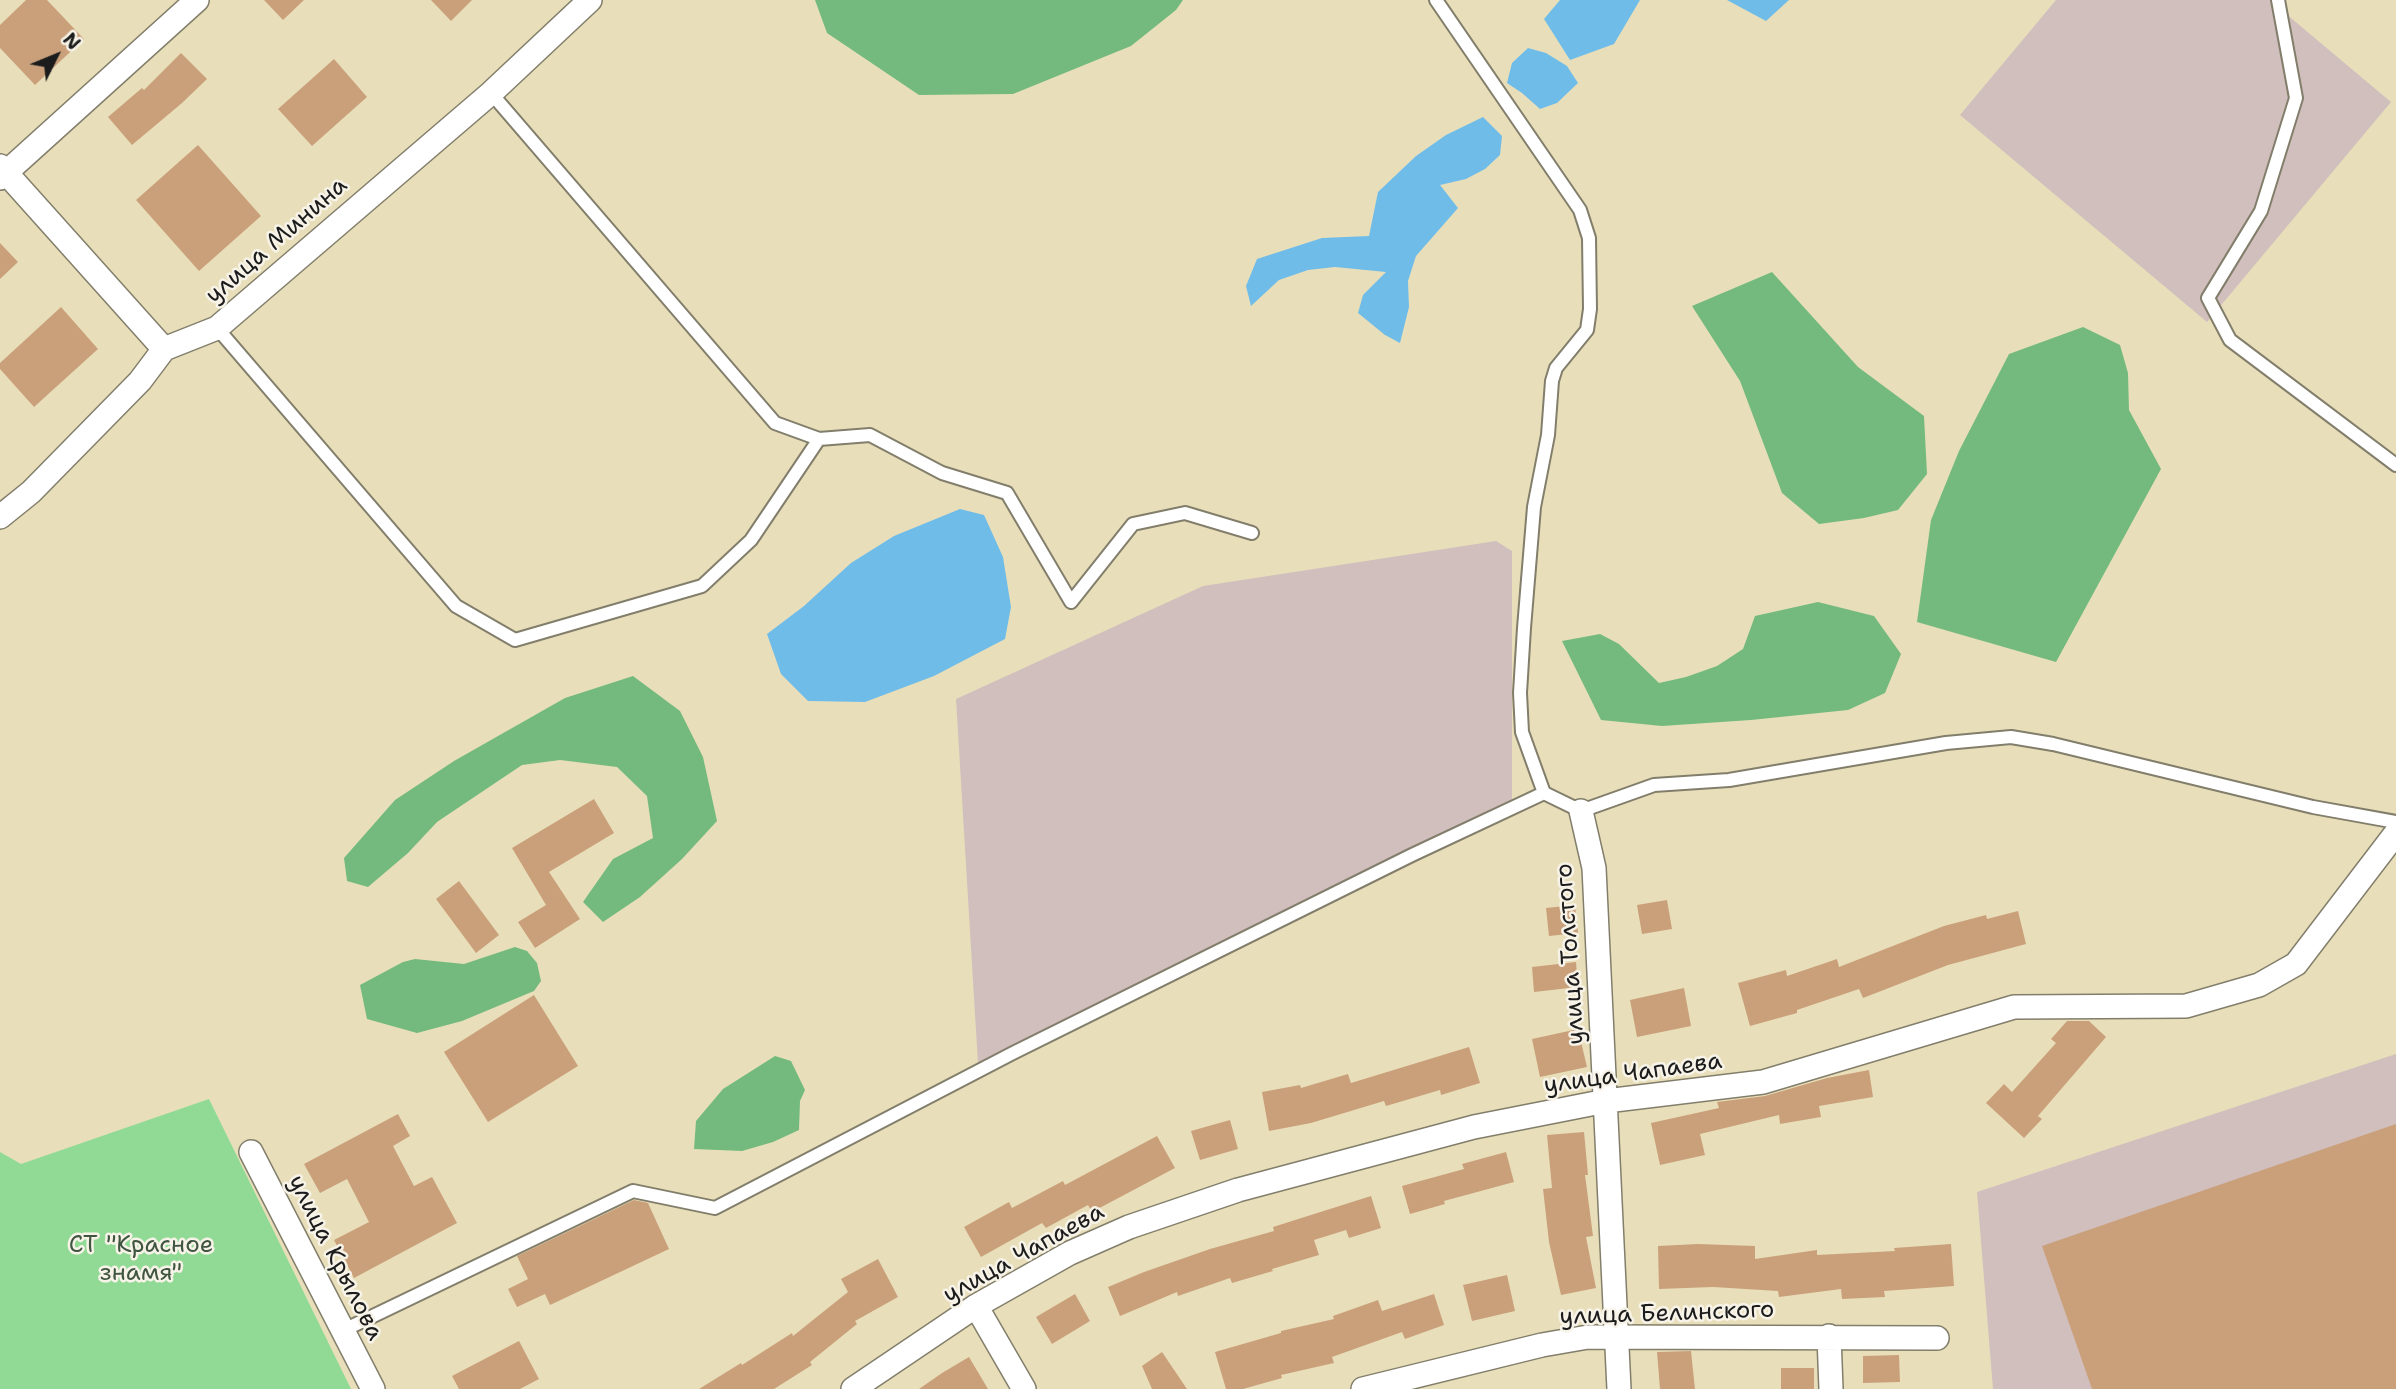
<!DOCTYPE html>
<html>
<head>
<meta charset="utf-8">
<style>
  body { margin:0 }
  #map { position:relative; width:2396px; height:1389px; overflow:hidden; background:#e8dfba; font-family:"Shantell Sans",sans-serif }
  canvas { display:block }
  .north { position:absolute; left:21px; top:21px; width:70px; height:70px; -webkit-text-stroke:5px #f7f3e8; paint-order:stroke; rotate:47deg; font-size:19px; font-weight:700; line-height:28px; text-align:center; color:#1c1c1c }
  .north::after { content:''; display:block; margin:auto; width:24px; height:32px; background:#1c1c1c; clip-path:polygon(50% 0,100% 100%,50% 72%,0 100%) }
</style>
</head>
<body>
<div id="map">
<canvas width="2396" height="1389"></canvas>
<div class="north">N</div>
</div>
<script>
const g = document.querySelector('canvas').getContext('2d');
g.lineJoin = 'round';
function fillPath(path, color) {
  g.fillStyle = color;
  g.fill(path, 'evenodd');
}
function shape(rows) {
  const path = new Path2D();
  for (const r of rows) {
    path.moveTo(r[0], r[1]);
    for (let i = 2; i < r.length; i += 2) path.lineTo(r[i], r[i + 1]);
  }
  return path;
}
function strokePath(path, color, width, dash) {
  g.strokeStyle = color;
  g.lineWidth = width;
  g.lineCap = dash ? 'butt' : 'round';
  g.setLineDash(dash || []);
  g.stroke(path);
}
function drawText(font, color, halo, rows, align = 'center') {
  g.font = font + ' "Shantell Sans",sans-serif';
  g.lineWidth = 5;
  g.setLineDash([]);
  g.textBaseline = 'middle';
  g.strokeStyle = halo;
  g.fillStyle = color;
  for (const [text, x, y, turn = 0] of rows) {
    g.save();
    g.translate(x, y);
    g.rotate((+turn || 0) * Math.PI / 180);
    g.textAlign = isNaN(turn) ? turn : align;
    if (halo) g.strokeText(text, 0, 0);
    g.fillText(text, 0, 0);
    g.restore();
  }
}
fillPath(shape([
  [2056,0,2285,0,2279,8,2391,102,2207,322,1960,115],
  [1496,541,1512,551,1512,803,978,1064,956,699,1203,586],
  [2396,1054,2396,1389,1993,1389,1977,1192]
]), '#d1bfbe');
fillPath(shape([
  [209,1099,351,1389,0,1389,0,1152,21,1164]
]), '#90da95');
fillPath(shape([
  [815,0,1183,0,1176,10,1131,46,1013,94,919,95,827,33],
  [1772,272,1858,367,1924,416,1927,474,1898,510,1864,518,1819,524,1782,493,1740,381,1692,306],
  [2083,327,2120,345,2128,373,2129,410,2161,469,2056,662,1917,622,1931,520,1959,451,2009,354],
  [1818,602,1874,616,1901,654,1885,693,1848,710,1751,720,1662,726,1601,720,1562,641,1600,634,1619,644,1659,683,1686,677,1717,666,1743,649,1755,616],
  [633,676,680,711,703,757,717,821,682,859,640,897,603,922,583,902,613,859,653,838,647,796,617,767,560,760,522,765,437,822,408,853,368,887,347,881,344,858,395,800,454,761,565,698],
  [515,947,527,951,537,963,541,981,534,991,462,1021,417,1033,367,1019,360,985,403,962,415,959,464,964],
  [775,1056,791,1061,805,1090,800,1101,799,1130,773,1142,742,1151,694,1149,696,1121,723,1089]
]), '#74ba7e');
fillPath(shape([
  [1560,0,1640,0,1614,44,1570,60,1544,19],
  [1727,0,1789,0,1766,21],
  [1528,48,1546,53,1567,66,1578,83,1557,103,1540,109,1522,93,1507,83,1512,63],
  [1483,117,1502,136,1500,155,1485,169,1466,179,1440,185,1458,208,1416,256,1408,281,1409,307,1400,343,1385,335,1358,313,1363,295,1386,272,1335,267,1308,270,1279,280,1251,306,1246,286,1257,259,1322,238,1369,236,1378,192,1416,156,1446,135],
  [960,509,984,515,1003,557,1011,607,1005,639,934,676,865,702,808,701,781,674,767,634,804,606,851,563,894,536]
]), '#6fbce9');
fillPath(shape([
  [26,0,47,0,84,39,35,85,0,48,0,25],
  [264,0,304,0,283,20],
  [431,0,472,0,451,21],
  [181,53,207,79,182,103,132,145,108,117,142,88,144,90],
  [334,59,367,97,312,146,278,109],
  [198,145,261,216,199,271,136,200],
  [0,243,18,262,0,279],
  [61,307,98,349,34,407,0,369,0,363],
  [594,799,614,833,549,872,580,919,535,948,518,922,546,905,512,848],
  [459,881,499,935,476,953,436,899],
  [1667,900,1672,929,1642,934,1637,905],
  [1575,905,1578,933,1549,936,1546,908],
  [2018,911,2026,944,1948,965,1863,998,1859,989,1797,1010,1797,1013,1750,1026,1738,983,1786,970,1787,976,1837,959,1839,967,1944,926,1986,915,1987,919],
  [1576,962,1578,987,1534,992,1532,967],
  [1684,988,1691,1026,1637,1037,1630,1000],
  [534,995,578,1066,488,1122,444,1052],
  [2067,1021,2089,1021,2106,1037,2038,1116,2042,1119,2024,1138,1986,1103,2004,1084,2012,1092,2056,1043,2051,1039],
  [1578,1029,1587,1067,1540,1077,1532,1039],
  [1469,1047,1480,1083,1441,1095,1440,1090,1386,1106,1384,1101,1311,1123,1269,1131,1262,1092,1300,1085,1301,1088,1348,1074,1351,1083],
  [1869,1070,1873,1097,1819,1106,1821,1117,1780,1124,1779,1115,1700,1134,1705,1155,1660,1165,1651,1123,1719,1108,1717,1102,1765,1096,1827,1078],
  [398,1114,410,1136,393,1146,414,1186,432,1177,457,1223,354,1278,334,1240,369,1222,347,1179,320,1193,304,1164],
  [1230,1120,1238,1149,1200,1160,1191,1131],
  [2396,1124,2396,1389,2092,1389,2042,1246],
  [1584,1132,1588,1175,1585,1175,1593,1236,1586,1237,1596,1288,1561,1295,1549,1242,1543,1189,1552,1188,1547,1135],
  [1157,1136,1175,1168,1092,1212,1088,1205,1046,1228,1042,1223,981,1257,964,1227,1009,1202,1012,1208,1063,1181,1065,1185],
  [1506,1152,1514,1182,1444,1201,1445,1204,1410,1214,1402,1186,1464,1169,1462,1164],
  [1371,1196,1381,1228,1349,1238,1346,1230,1314,1240,1319,1255,1272,1269,1273,1271,1232,1283,1230,1278,1178,1296,1177,1292,1120,1316,1108,1287,1144,1272,1210,1249,1274,1231,1273,1227],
  [634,1200,648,1203,669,1249,550,1305,545,1294,517,1307,508,1289,528,1279,517,1256],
  [1698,1244,1755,1246,1755,1259,1817,1250,1817,1255,1895,1251,1894,1248,1951,1244,1954,1286,1884,1291,1885,1297,1842,1299,1841,1289,1779,1297,1778,1291,1713,1287,1659,1289,1658,1246],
  [878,1259,898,1297,855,1321,857,1324,810,1362,812,1365,774,1389,699,1389,741,1363,742,1365,792,1333,793,1336,848,1292,841,1279],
  [1507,1275,1515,1311,1472,1321,1463,1285],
  [1075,1294,1090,1321,1052,1344,1036,1317],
  [1434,1294,1444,1325,1405,1339,1402,1332,1332,1357,1334,1363,1281,1375,1282,1378,1243,1389,1226,1389,1215,1352,1281,1333,1281,1331,1334,1319,1333,1316,1378,1300,1382,1311],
  [519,1341,539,1379,520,1389,459,1389,452,1376],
  [1691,1351,1695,1389,1660,1389,1657,1352],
  [1162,1352,1187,1389,1152,1389,1142,1366],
  [1899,1355,1900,1382,1863,1383,1863,1356],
  [969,1357,988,1389,919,1389,942,1373],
  [1781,1368,1814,1368,1814,1389,1781,1389]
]), '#caa07b');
const service = shape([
  [1436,0,1580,210,1589,238,1590,309,1587,330,1556,368,1552,381,1548,435,1534,507,1524,628,1520,693,1522,732,1544,793],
  [2278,0,2296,98,2261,211,2208,298,2230,340,2396,465],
  [491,93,775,423,819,439,870,435,942,473,1007,493,1071,602,1133,524,1185,513,1252,533],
  [217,328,456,606,515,640,702,586,751,540,819,439],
  [344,1330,633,1191,715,1208,1013,1053,1412,855,1544,793,1581,811,1654,785,1729,780,1946,743,2011,737,2053,744,2313,807,2396,822]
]);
const minor = shape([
  [0,166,164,349],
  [0,178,197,0],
  [0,517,31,492,140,381,164,349,217,328,491,93,590,0],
  [1581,811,1594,868,1619,1389],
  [251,1152,373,1389],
  [976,1306,1024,1389],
  [1829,1336,1831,1389],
  [853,1389,976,1306,1070,1253,1129,1227,1238,1190,1474,1127,1606,1101,1763,1082,2014,1007,2186,1006,2259,985,2296,964,2396,833],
  [1363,1389,1542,1345,1588,1337,1937,1338]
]);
strokePath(service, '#827e6b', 16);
strokePath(minor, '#827e6b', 26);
strokePath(service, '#fff', 12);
strokePath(minor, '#fff', 23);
drawText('24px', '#1c1c1c', '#f7f3e8', [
  ["улица Минина",277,241,-41],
  ["улица Толстого",1571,954,-94],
  ["улица Чапаева",1633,1074,-8],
  ["улица Чапаева",1024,1254,-29],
  ["улица Крылова",335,1258,63],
  ["улица Белинского",1667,1314,-2]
]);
drawText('24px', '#3f5540', '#f7f3e8', [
  ["СТ \"Красное",141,1246],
  ["знамя\"",141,1274]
]);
</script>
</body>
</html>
